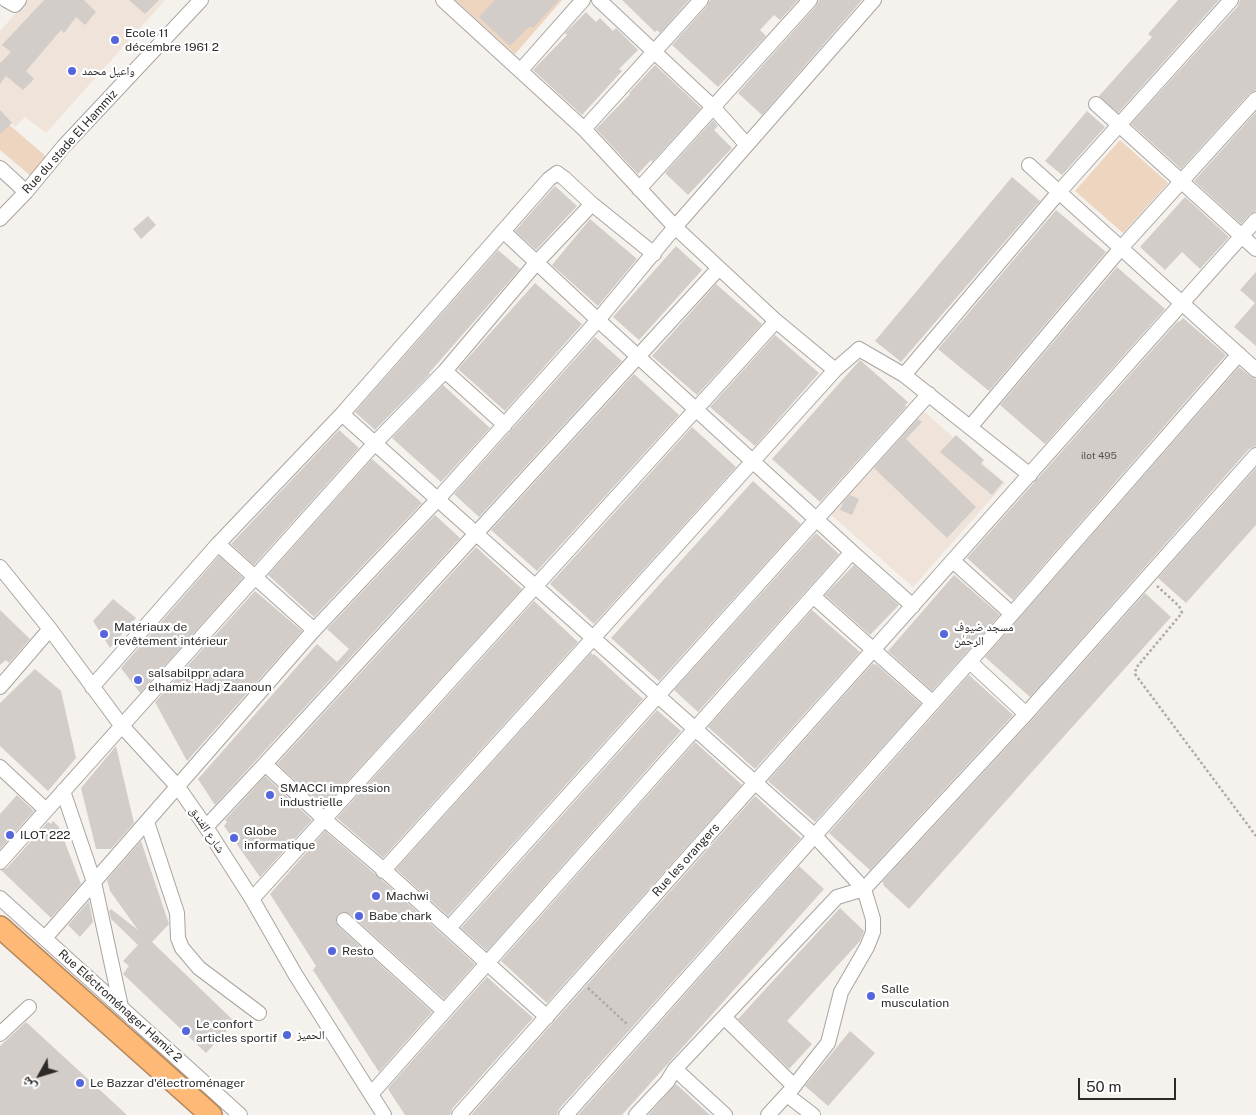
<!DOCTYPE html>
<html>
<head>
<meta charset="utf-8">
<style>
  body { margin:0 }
  #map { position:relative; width:1256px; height:1115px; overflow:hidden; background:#f5f1ec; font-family:"Public Sans","Noto Naskh Arabic",sans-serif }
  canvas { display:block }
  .north { position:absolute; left:15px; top:1050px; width:50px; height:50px; -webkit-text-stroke:4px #fff; paint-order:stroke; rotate:231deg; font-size:14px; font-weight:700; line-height:20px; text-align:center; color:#2d2b2a }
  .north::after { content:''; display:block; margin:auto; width:18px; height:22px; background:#2d2b2a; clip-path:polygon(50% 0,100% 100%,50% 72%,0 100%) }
  .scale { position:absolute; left:1078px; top:1078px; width:98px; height:22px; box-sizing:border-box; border:2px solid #2d2b2a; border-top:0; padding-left:6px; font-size:15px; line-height:18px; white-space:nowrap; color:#2d2b2a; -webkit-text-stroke:4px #fff; paint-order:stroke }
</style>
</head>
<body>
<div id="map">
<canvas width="1256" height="1115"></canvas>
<div class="north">ش</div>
<div class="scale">50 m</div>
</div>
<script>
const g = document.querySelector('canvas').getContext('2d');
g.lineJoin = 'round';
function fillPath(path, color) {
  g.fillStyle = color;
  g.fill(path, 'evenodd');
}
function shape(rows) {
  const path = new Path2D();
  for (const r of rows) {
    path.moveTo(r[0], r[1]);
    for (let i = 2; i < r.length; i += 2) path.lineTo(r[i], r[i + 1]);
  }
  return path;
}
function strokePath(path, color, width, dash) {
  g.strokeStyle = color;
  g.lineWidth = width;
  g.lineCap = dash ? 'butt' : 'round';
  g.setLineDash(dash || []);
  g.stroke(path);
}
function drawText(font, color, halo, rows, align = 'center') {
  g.font = font + ' "Public Sans","Noto Naskh Arabic",sans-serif';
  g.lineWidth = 4.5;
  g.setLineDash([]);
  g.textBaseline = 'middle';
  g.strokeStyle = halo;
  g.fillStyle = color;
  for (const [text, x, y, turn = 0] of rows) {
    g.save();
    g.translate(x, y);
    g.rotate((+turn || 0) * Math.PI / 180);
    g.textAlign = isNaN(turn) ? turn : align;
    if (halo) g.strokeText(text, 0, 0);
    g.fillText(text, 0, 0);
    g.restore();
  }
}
fillPath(shape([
  [28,0,165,0,46,133,25,117,15,127,0,114,0,31],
  [921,409,1005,483,913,587,829,513]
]), '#efe3da');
fillPath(shape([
  [455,0,562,0,515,54],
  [0,117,48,158,32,177,0,150],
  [1120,140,1168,183,1123,233,1075,191]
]), '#edd5c0');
fillPath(shape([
  [44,0,84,0,96,12,85,25,76,17,64,33,61,30,26,71,34,79,23,90,6,76,0,84,0,63,11,52,2,45],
  [129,0,159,0,145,14],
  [495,0,559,0,533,28,530,26,510,46,479,17],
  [622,0,689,0,660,33,657,30,655,32],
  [710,0,798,0,780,20,774,15,760,30,766,36,718,87,672,45,707,6],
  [819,0,862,0,762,115,738,93,816,6],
  [1178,0,1219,0,1118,113,1099,96,1152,37,1148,34],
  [1240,0,1256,0,1256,90,1250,93,1181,169,1131,124,1238,6],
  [586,12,596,22,600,18,613,31,616,28,638,50,619,69,622,71,582,115,533,70,567,35,565,33],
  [655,65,701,108,652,162,651,160,638,174,596,129,630,94,629,93],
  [0,110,12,123,0,134],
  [1087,111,1105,127,1062,175,1045,161],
  [1256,112,1256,211,1250,214,1241,224,1194,181],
  [713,120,718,126,714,130,732,148,688,195,665,173],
  [1012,177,1040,201,901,362,875,341],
  [555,186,577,206,536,250,515,231],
  [1185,197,1229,237,1200,269,1182,252,1165,270,1140,247],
  [1056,210,1106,252,989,391,938,349],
  [148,216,156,225,141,239,133,229],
  [590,219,637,259,598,306,552,265],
  [676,246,702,270,639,340,613,317],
  [498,250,520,269,429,373,430,374,375,430,355,412],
  [1117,267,1165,309,1045,444,1000,405],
  [1256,272,1256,346,1234,327,1255,303,1240,290],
  [535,283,582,324,505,411,458,369],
  [716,284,762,324,697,395,652,356],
  [1183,318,1226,355,1013,600,967,558,1178,321,1179,322],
  [775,335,819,373,755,446,710,407],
  [595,337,622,361,479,517,454,494],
  [860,360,908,402,905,406,906,407,820,502,772,459],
  [1239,367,1250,376,1256,379,1256,446,1249,449,1030,697,985,657],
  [634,374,679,415,537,571,491,530],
  [443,385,490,428,441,482,392,438],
  [918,419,922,422,906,439,976,507,947,538,874,468],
  [692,427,736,467,594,624,550,584],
  [339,430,359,448,254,565,231,544],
  [956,435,984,460,981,464,1003,482,992,495,940,452],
  [372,459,422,503,314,617,268,575],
  [1256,468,1256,525,1186,603,1158,578],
  [753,481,801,524,659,681,611,638],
  [850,495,859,499,852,515,840,510,844,501],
  [435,515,460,538,215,805,198,779,317,644,337,662,349,649,327,629],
  [816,533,839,554,698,712,674,690],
  [476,547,522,589,324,807,277,764],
  [219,556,243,578,140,693,121,668],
  [854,565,899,605,870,635,825,595],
  [954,575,1000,615,932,691,888,651],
  [255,591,302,631,187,761,155,702],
  [1145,593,1171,617,909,909,883,885,884,883,882,882,1032,720],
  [113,599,136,618,110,648,93,621],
  [534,601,578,642,383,858,337,818],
  [0,610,30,639,9,663,6,660,0,665],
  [812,610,860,652,755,769,708,727],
  [591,653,593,655,594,654,643,699,448,916,396,869],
  [873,663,875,665,876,664,921,704,815,822,768,781],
  [35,669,61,691,76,758,48,791,0,746,0,703],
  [969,675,1013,715,870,870,829,833],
  [657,710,681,731,487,951,461,928],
  [695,742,742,785,547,1003,501,961],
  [116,746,134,823,111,849,96,849,81,788],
  [265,776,312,820,260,877,224,826,227,822,225,820],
  [17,795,34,811,0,849,0,814],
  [755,796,801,838,559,1109,557,1115,471,1115],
  [53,821,59,827,81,884,51,918,1,870,7,868,48,822,51,824],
  [325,831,382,880,475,964,444,999,350,914,342,912,337,915,336,922,338,926,432,1012,379,1072,313,970,316,966,270,894],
  [141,841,169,924,152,942,235,1022,206,1053,123,974,129,966,123,961,138,945,111,919,109,911,111,909,138,930,110,891,107,880],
  [799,866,824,889,622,1115,578,1115],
  [89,901,93,922,80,937,68,925],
  [840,908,864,931,860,941,787,1021,812,1044,789,1069,738,1019],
  [487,977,533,1018,452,1109,450,1115,405,1115,388,1089,389,1087],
  [26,1022,127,1115,0,1115,0,1046],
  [850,1031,875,1053,828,1106,805,1086],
  [676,1084,710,1115,648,1115]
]), '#d2cdc9');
const minor = shape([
  [6,0,15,5,19,0],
  [443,0,584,129,675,227,874,0],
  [599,0,713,107,746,144],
  [521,70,583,0],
  [1096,104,1256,249],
  [584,129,701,0],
  [1029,165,1256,370],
  [0,168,26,192],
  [639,189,810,0],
  [0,219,26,192,64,146,201,0],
  [503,231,598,320,852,552],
  [445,371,505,425],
  [904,375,1030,475],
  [342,414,815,836,864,889,873,919,873,932,867,947,841,992,828,1043,791,1090,768,1115],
  [971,426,1121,248,1256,99],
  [218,544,314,630],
  [953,561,1012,614],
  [0,567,50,629,121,725,178,787,206,827,252,899,295,974,384,1115],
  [813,596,933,703],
  [970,662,1026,714],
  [0,687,50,629],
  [92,687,218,544,342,414,549,179,557,173,564,178,592,204,654,254],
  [265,764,324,819,384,870,547,1017],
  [0,767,46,810],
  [63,791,94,882,121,1007],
  [147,822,177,913,178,938,182,948,199,968,259,1013],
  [206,827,265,764,719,268],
  [0,862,375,443,445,371,537,262,592,204],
  [383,871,835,370],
  [0,898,240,1115],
  [252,899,776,321],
  [344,920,444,1011],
  [449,928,929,394],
  [45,938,314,630,438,499,598,320,675,227,776,321,835,370,859,349,904,375,1059,192,1231,0],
  [724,1017,794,1086],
  [0,1034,29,1007],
  [675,1069,725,1115],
  [372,1093,852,552,913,606],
  [787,1095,813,1115],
  [459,1115,1256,220],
  [566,1115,1012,614,1239,354],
  [636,1115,667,1082,675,1069,837,897,864,889,1026,714,1256,455]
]);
const highway = shape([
  [0,927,211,1115]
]);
strokePath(minor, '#a9a4a0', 16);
strokePath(highway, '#b5875c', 24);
strokePath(shape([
  [1157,586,1179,606,1182,613,1136,668,1135,674,1256,836],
  [588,988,628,1025]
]), '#aca9a6', 2.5, [2.5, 2.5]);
strokePath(minor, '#fff', 14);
strokePath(highway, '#feb977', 21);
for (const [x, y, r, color] of [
  [115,40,5,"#5565db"],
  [72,71,5,"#5565db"],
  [104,634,5,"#5565db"],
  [944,634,5,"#5565db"],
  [138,680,5,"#5565db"],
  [270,795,5,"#5565db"],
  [10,835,5,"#5565db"],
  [234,838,5,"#5565db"],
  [376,896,5,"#5565db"],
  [359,916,5,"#5565db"],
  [332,951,5,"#5565db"],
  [871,996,5,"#5565db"],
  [186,1031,5,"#5565db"],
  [287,1035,5,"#5565db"],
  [80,1083,5,"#5565db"]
]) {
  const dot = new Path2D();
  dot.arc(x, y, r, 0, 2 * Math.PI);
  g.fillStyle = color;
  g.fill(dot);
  strokePath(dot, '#fff', 2);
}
drawText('10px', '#565452', null, [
  ["ilot 495",1099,456]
]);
drawText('12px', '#2d2b2a', '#fff', [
  ["Ecole 11",125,33],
  ["décembre 1961 2",125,47],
  ["واعيل محمد",82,71],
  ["Matériaux de",114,627],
  ["revêtement intérieur",114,641],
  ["مسجد ضيوف",954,627],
  ["الرحمٰن",954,641],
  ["salsabilppr adara",148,673],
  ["elhamiz Hadj Zaanoun",148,687],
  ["SMACCI impression",280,788],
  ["industrielle",280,802],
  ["Globe",244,831],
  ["informatique",244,845],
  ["ILOT 222",20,835],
  ["Machwi",386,896],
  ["Babe chark",369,916],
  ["Resto",342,951],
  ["Salle",881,989],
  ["musculation",881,1003],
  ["Le confort",196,1024],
  ["articles sportif",196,1038],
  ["الحميز",297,1035],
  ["Le Bazzar d'électroménager",90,1083]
], 'left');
drawText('12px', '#2d2b2a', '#fff', [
  ["Rue du stade El Hammiz",70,142,-48],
  ["شارع الفندق",207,830,56],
  ["Rue les orangers",686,860,-48],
  ["Rue Eléctroménager Hamiz 2",120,1006,42]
]);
</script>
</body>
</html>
